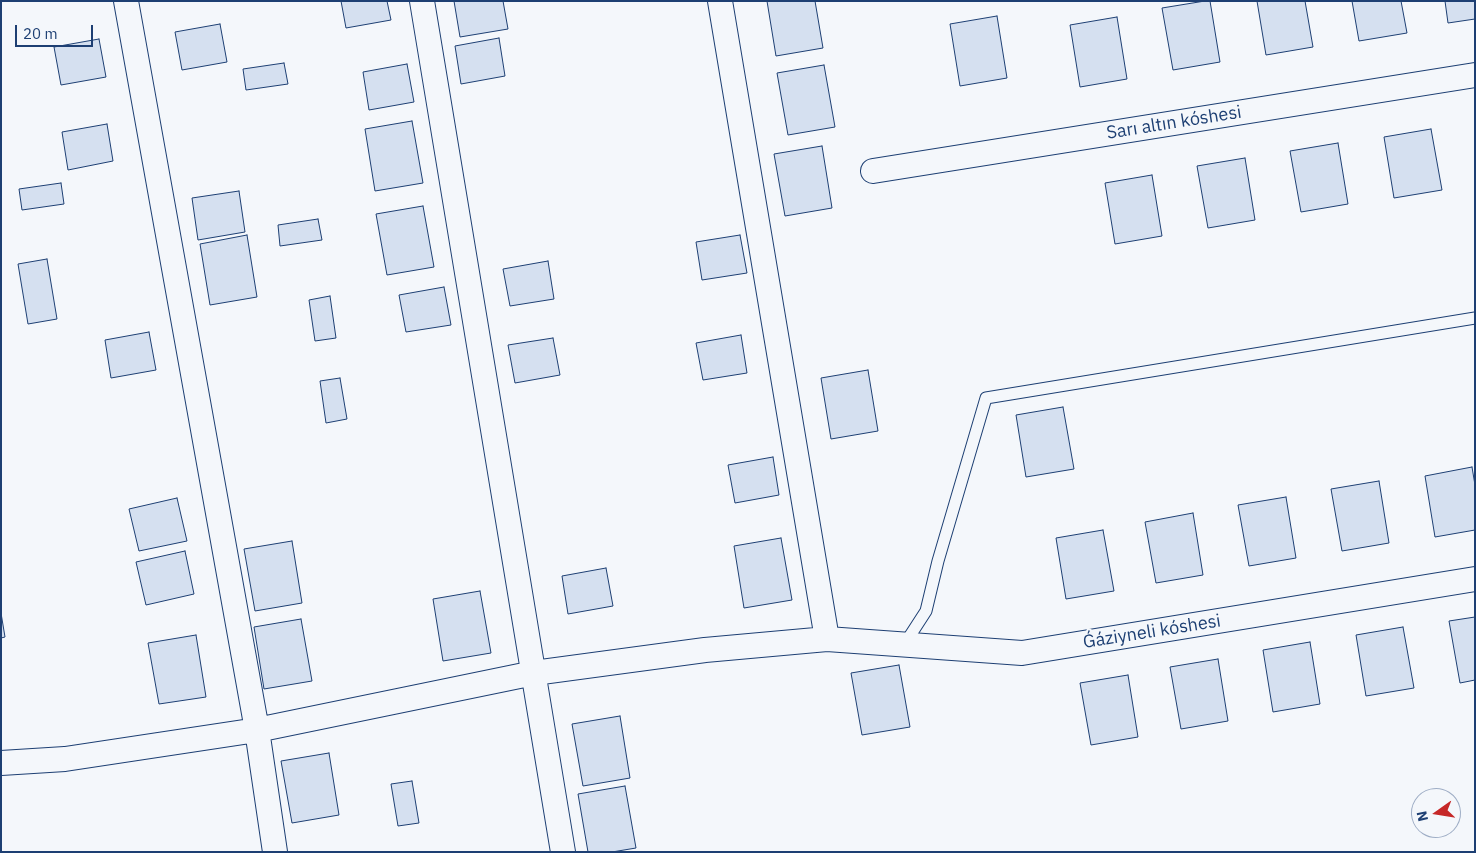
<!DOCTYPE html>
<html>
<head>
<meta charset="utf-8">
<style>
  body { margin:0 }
  #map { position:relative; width:1476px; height:853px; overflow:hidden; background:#f4f7fb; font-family:"IBM Plex Sans",sans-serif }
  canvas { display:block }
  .frame { position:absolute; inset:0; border:2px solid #1d3f73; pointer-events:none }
  .north { position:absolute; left:1411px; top:788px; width:50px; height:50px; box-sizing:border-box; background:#f4f7fb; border:1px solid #9eadc5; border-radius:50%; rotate:257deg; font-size:14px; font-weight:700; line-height:20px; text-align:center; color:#1d3f73 }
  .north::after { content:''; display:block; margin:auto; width:18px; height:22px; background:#c62828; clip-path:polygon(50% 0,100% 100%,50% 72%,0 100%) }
  .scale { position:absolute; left:15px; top:25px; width:78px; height:22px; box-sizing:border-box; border:2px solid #1d3f73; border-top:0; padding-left:6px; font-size:15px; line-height:18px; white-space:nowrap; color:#1d3f73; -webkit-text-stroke:4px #f4f7fb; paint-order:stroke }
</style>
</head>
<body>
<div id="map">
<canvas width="1476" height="853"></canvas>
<div class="frame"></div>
<div class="north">N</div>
<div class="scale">20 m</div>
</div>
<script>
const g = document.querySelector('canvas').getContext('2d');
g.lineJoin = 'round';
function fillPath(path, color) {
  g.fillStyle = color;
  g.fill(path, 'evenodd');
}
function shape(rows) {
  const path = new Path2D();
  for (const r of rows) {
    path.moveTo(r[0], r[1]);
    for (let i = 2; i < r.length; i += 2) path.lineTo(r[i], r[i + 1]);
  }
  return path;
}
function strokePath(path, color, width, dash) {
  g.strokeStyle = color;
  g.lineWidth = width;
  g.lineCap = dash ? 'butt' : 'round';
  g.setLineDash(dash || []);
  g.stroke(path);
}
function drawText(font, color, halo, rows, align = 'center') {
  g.font = font + ' "IBM Plex Sans",sans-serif';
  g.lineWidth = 4;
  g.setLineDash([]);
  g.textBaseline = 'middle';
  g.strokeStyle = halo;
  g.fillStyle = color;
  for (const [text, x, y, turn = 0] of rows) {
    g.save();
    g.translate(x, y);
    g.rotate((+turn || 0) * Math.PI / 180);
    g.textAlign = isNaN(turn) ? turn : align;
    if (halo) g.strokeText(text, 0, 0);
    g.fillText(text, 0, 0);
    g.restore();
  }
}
const building = shape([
  [341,1,387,1,391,20,346,28,341,1],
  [454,1,503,1,508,29,460,37,454,1],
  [767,1,815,1,823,48,776,56,767,1],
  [1205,1,1210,1,1220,62,1173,70,1162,8,1205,1],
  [1257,1,1305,1,1313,47,1266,55,1257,1],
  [1352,1,1401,1,1407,33,1359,41,1352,1],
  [1445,1,1475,1,1475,19,1448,23,1445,1],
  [997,16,1007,78,960,86,950,24,997,16],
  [1117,17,1127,79,1080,87,1070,25,1117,17],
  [220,24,227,62,182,70,175,32,220,24],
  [499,38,505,76,461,84,455,46,499,38],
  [99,39,106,77,61,85,54,47,99,39],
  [284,63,288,84,246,90,243,69,284,63],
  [407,64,414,102,369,110,363,72,407,64],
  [824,65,835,127,788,135,777,73,824,65],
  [412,121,423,183,375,191,365,129,412,121],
  [107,124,113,161,68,170,62,132,107,124],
  [1431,129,1442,190,1394,198,1384,137,1431,129],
  [1338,143,1348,204,1301,212,1290,151,1338,143],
  [822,146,832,208,785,216,774,154,822,146],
  [1245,158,1255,220,1208,228,1197,166,1245,158],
  [1152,175,1162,236,1115,244,1105,183,1152,175],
  [61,183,64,204,22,210,19,189,61,183],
  [239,191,245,232,198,240,192,198,239,191],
  [423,206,434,267,387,275,376,214,423,206],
  [318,219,322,240,280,246,278,225,318,219],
  [247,235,257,297,210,305,200,244,247,235],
  [740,235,747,273,702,280,696,242,740,235],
  [47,259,57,319,28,324,18,264,47,259],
  [548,261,554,299,510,306,503,269,548,261],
  [444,287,451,325,406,332,399,295,444,287],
  [330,296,336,338,315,341,309,300,330,296],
  [149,332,156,370,111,378,105,340,149,332],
  [741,335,747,373,703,380,696,343,741,335],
  [553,338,560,375,515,383,508,345,553,338],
  [868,370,878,431,831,439,821,378,868,370],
  [340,378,347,419,326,423,320,381,340,378],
  [1063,407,1074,469,1026,477,1016,415,1063,407],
  [773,457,779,495,735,503,728,465,773,457],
  [1472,467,1475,485,1475,530,1435,537,1425,476,1472,467],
  [1379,481,1389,543,1342,551,1331,489,1379,481],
  [1286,497,1296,558,1249,566,1238,505,1286,497],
  [177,498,187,541,139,551,129,509,177,498],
  [1193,513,1203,575,1156,583,1145,522,1193,513],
  [1103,530,1114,591,1066,599,1056,538,1103,530],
  [781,538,792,600,744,608,734,546,781,538],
  [292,541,302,603,255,611,244,549,292,541],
  [185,551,194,594,146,605,136,562,185,551],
  [606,568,613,606,568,614,562,576,606,568],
  [480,591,491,653,443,661,433,599,480,591],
  [1,613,5,637,1,638,1,613],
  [1475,617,1475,680,1460,683,1449,621,1475,617],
  [301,619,312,681,264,689,254,627,301,619],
  [1403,627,1414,688,1366,696,1356,635,1403,627],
  [196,635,206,697,159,704,148,643,196,635],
  [1310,642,1320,704,1273,712,1263,650,1310,642],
  [1218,659,1228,721,1181,729,1170,667,1218,659],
  [899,665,910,727,862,735,851,673,899,665],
  [1128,675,1138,737,1091,745,1080,683,1128,675],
  [620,716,630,778,583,786,572,724,620,716],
  [329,753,339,815,292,823,281,761,329,753],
  [412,781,419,823,398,826,391,784,412,781],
  [625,786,636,848,612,852,588,852,578,794,625,786]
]);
fillPath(building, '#d5e0f0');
strokePath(building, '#1d3f73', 1);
const lane = shape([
  [904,645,926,611,938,561,986,398,1475,318]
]);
const street = shape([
  [126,1,257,730,275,852],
  [422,1,563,852],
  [720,1,827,639],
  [873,171,1475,75],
  [1,763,65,759,257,730,534,673,705,650,827,639,1022,653,1475,579]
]);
strokePath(lane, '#1d3f73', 13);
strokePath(street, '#1d3f73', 26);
strokePath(lane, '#f4f7fb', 11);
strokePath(street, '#f4f7fb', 24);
drawText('18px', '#1d3f73', '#f4f7fb', [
  ["Sarı altın kóshesi",1174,123,-9],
  ["Ǵáziyneli kóshesi",1152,632,-9]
]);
</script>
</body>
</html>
